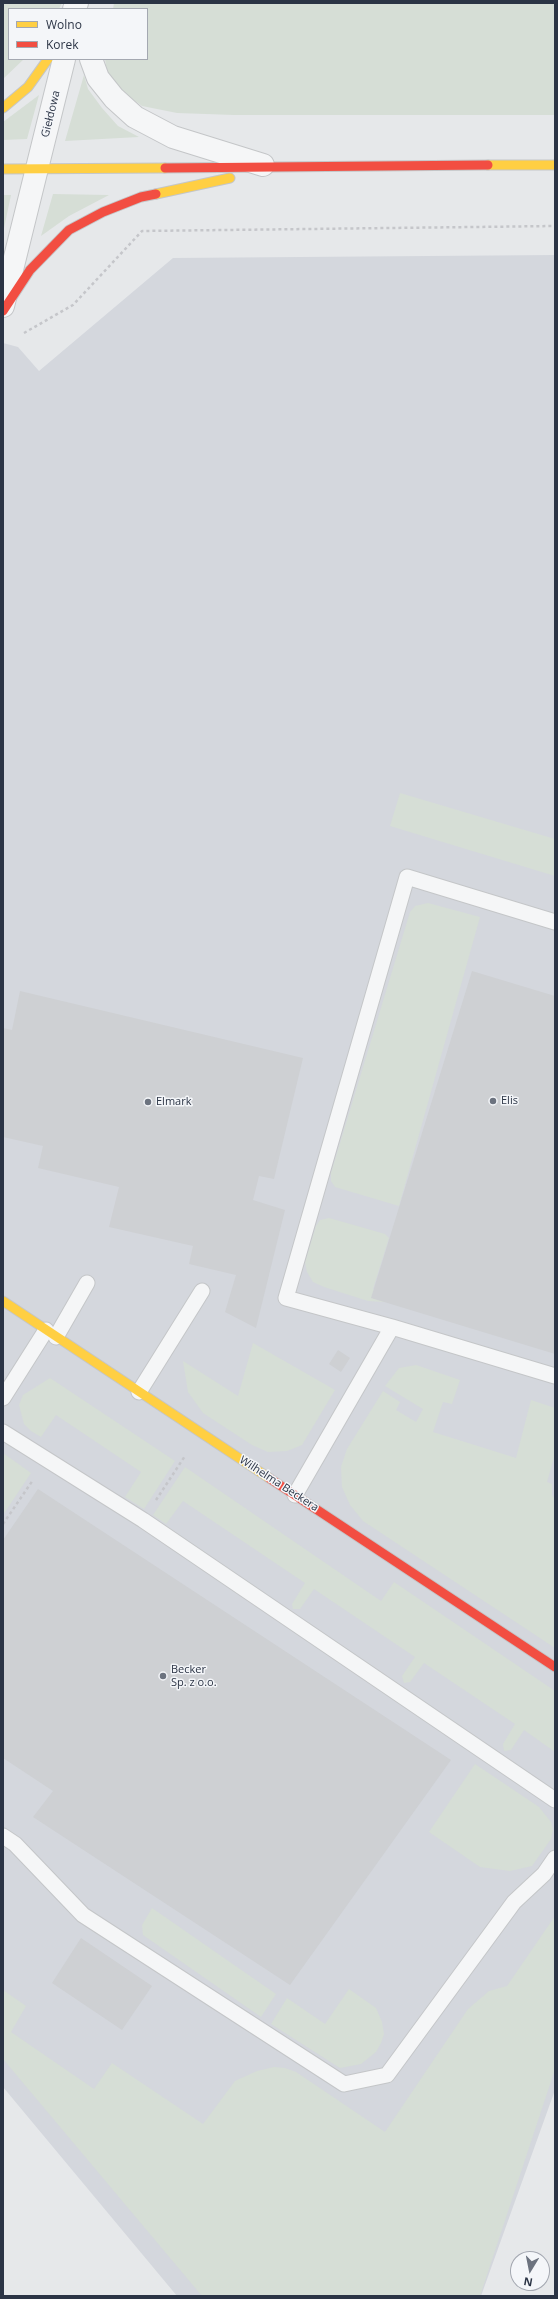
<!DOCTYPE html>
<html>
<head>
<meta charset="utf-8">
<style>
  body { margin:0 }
  #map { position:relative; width:558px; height:2299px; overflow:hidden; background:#e6e8ea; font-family:"Open Sans",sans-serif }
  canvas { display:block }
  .frame { position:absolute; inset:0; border:4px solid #2b3445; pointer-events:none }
  .legend { position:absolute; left:8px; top:8px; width:140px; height:52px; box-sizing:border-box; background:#f4f6f9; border:1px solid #a4a8b1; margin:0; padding:5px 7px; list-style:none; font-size:12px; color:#2b3445 }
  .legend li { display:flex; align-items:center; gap:8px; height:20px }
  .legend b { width:20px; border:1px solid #a4a8b1 }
  .north { position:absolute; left:510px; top:2251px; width:40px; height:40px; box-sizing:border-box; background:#f4f6f9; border:1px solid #a4a8b1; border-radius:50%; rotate:190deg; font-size:11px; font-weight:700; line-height:16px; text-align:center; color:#2b3445 }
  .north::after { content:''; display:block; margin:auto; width:14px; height:18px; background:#6c737f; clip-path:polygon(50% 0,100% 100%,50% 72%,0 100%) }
</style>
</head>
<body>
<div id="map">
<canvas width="558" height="2299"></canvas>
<div class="frame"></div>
<ul class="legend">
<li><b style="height:5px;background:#ffcf43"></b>Wolno</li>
<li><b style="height:5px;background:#f24e42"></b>Korek</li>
</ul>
<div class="north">N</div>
</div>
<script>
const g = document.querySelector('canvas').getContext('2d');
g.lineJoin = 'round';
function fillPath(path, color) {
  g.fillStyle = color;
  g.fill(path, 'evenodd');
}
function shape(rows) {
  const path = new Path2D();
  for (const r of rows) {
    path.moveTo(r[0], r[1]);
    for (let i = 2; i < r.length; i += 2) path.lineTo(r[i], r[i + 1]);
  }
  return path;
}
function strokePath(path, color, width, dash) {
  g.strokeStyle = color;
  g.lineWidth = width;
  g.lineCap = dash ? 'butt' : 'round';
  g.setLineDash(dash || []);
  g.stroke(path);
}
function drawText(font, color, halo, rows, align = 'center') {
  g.font = font + ' "Open Sans",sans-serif';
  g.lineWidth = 3;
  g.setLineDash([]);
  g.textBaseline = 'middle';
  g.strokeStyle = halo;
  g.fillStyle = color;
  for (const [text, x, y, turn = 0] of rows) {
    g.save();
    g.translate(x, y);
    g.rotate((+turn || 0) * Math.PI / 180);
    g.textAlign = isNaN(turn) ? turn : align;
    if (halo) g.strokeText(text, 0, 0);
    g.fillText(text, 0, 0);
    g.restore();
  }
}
fillPath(shape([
  [555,255,555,2090,481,2296,177,2296,3,2087,3,343,18,347,39,371,173,258]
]), '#d4d7dd');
fillPath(shape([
  [3,3,62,3,59,9,9,9,9,59,24,59,3,79],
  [114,3,555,3,555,115,234,115,177,113,142,106,119,89,107,71,105,59,147,59,147,9,113,9],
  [84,75,88,89,102,108,118,126,139,137,65,141],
  [39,95,27,139,3,140,3,122],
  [53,194,109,195,69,216,41,236],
  [3,195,11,195,3,233],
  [400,793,555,839,555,876,390,826],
  [428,903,480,917,399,1206,335,1187,331,1181,331,1173,410,912,415,906],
  [329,1218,385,1234,389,1238,373,1289,393,1297,384,1302,368,1301,324,1287,313,1282,307,1272,305,1262,316,1226,320,1220],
  [253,1343,335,1390,302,1445,287,1451,268,1452,252,1445,203,1413,188,1392,183,1361,238,1396],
  [416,1365,460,1380,452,1404,443,1402,433,1432,516,1458,531,1400,555,1408,555,1454,547,1482,552,1484,552,1495,555,1499,555,1648,363,1521,350,1505,342,1487,341,1467,347,1449,383,1391,400,1402,396,1410,416,1422,423,1409,385,1386,399,1368],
  [50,1378,175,1461,144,1509,125,1497,141,1472,56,1415,41,1437,31,1431,24,1424,19,1405,23,1395],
  [3,1453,31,1473,3,1515],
  [185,1467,381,1601,394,1582,555,1691,555,1752,524,1730,511,1750,504,1751,503,1744,515,1724,424,1663,410,1682,404,1683,402,1676,415,1657,314,1589,300,1609,293,1609,292,1604,305,1583,183,1501,166,1524,153,1515],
  [475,1764,539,1807,551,1822,553,1830,551,1839,532,1866,510,1871,480,1867,429,1832],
  [152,1908,276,1994,261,2017,143,1935,142,1925],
  [555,1916,555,2069,480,2296,202,2296,3,2059,3,1990,26,2006,11,2032,94,2089,112,2063,203,2124,235,2081,257,2071,274,2067,285,2068,296,2072,385,2132,468,2009,489,1991,507,1986],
  [349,1989,376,2008,382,2022,384,2034,381,2043,376,2052,361,2064,340,2068,271,2024,287,1998,325,2024]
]), '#d6ded6');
fillPath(shape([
  [472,971,555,996,555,1354,371,1298],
  [20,991,303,1058,274,1179,259,1176,253,1200,285,1210,256,1328,225,1312,236,1275,189,1264,193,1246,109,1227,119,1187,38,1168,43,1146,3,1137,3,1028,12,1030],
  [338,1350,350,1358,341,1372,329,1364],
  [38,1489,451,1760,290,1985,33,1817,53,1791,3,1758,3,1540],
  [81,1938,152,1986,122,2030,52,1983]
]), '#ced0d3');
const lane = shape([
  [555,922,407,877,286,1298,392,1327,555,1376],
  [56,1337,87,1283],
  [139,1392,202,1291],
  [3,1398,46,1330],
  [3,1432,143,1520,555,1800],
  [295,1495,392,1327],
  [3,1836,15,1844,83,1915,344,2084,387,2075,514,1902,544,1874,555,1858]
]);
const street = shape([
  [74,9,77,3],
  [91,59,98,78,114,98,135,117,173,137,263,165],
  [3,306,64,59]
]);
const slow = shape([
  [3,108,28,87,48,59],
  [488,165,555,165],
  [3,169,165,168],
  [156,194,230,178],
  [3,1301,269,1478]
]);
const jam = shape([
  [165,168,488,165],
  [3,311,30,270,69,230,103,212,141,197,156,194],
  [269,1478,555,1667]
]);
strokePath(lane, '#c4c6c8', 17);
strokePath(street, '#c4c6c8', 24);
strokePath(slow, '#c4c6c8', 11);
strokePath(jam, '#c4c6c8', 11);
strokePath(shape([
  [24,333,73,305,142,231,555,226],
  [156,1500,185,1456],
  [3,1524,33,1480]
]), '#c5c6ca', 2.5, [3, 3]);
strokePath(lane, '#f5f6f7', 15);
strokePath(street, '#f5f6f7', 22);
strokePath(slow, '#ffcf43', 9);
strokePath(jam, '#f24e42', 9);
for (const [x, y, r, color] of [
  [493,1101,4,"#6c737f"],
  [148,1102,4,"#6c737f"],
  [163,1676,4,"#6c737f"]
]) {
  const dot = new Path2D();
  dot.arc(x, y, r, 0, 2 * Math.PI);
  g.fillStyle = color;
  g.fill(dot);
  strokePath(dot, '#f4f6f9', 1.5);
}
drawText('11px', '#2b3445', '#f4f6f9', [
  ["Giełdowa",51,114,-76],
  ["Wilhelma Beckera",279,1484,33]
]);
drawText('11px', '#2b3445', '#f4f6f9', [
  ["Elis",501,1101],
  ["Elmark",156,1102],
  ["Becker",171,1670],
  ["Sp. z o.o.",171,1683]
], 'left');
</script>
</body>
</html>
